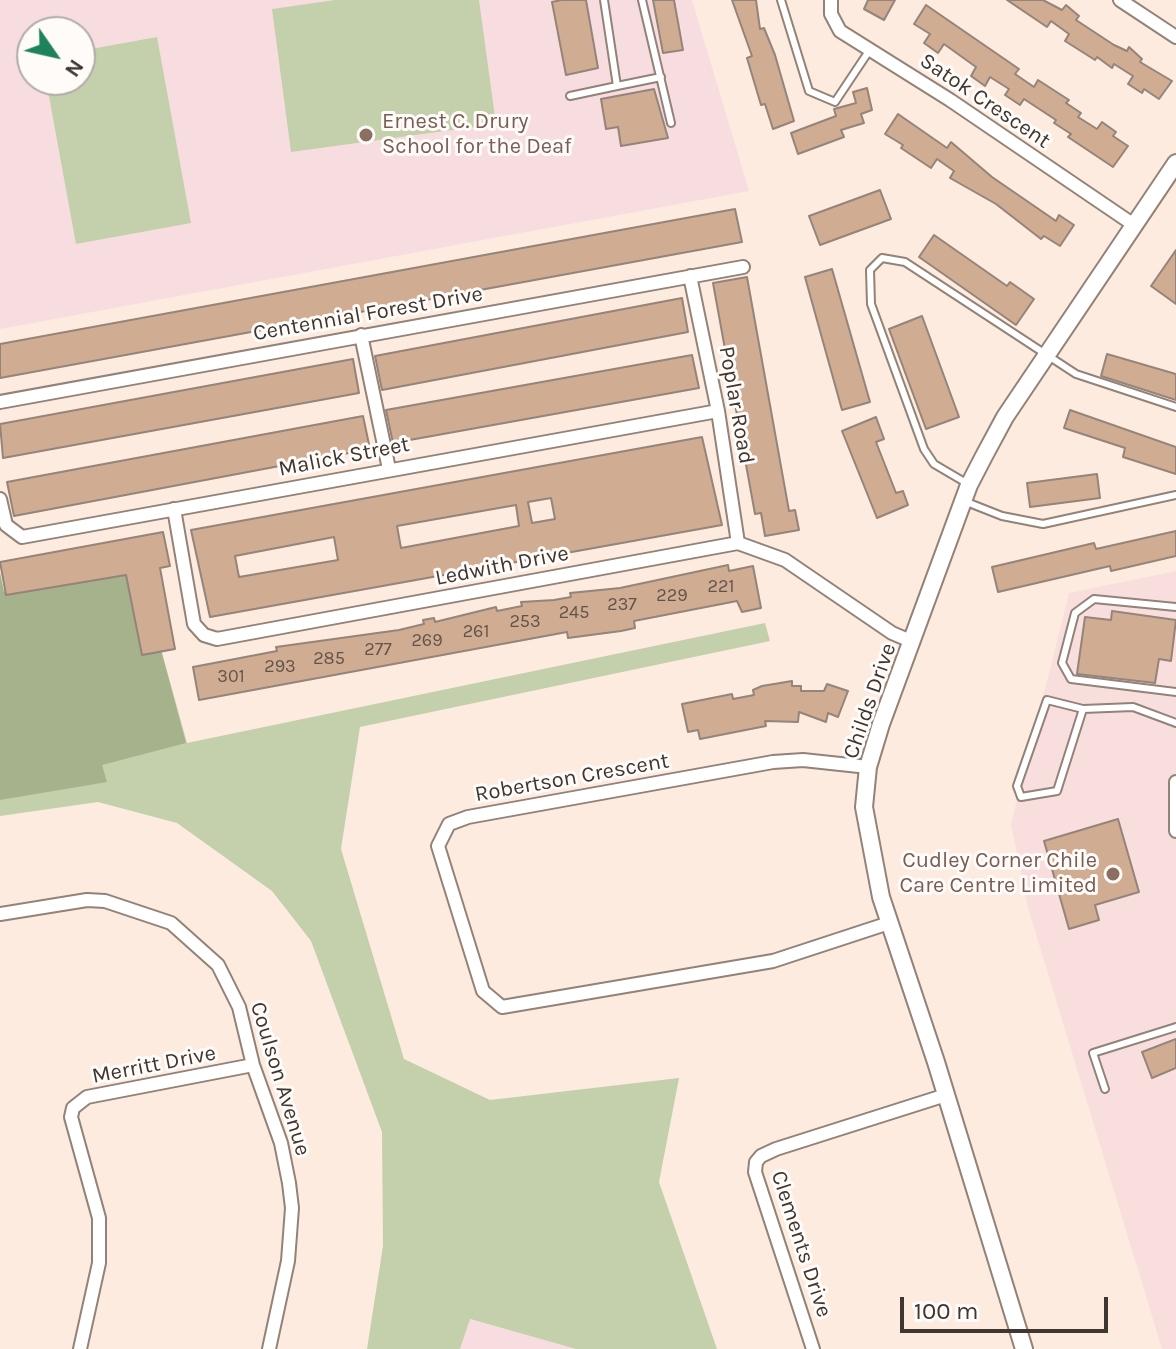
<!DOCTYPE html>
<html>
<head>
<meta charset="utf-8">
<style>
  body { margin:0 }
  #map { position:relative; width:1176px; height:1349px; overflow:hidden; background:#fdebdf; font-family:Karla,sans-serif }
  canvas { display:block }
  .north { position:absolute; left:16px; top:16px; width:80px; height:80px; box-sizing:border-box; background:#fffbf9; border:2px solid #b1aca9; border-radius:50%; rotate:124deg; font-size:22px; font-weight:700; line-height:32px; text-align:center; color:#3d3631 }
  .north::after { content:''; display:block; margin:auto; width:28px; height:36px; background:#1e835d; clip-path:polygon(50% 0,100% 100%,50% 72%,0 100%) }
  .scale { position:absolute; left:900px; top:1297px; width:208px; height:36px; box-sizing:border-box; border:4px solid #3d3631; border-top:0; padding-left:10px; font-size:24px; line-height:28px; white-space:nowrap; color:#3d3631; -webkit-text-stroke:6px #fffbf9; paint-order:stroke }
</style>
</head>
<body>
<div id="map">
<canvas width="1176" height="1349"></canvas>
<div class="north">N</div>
<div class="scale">100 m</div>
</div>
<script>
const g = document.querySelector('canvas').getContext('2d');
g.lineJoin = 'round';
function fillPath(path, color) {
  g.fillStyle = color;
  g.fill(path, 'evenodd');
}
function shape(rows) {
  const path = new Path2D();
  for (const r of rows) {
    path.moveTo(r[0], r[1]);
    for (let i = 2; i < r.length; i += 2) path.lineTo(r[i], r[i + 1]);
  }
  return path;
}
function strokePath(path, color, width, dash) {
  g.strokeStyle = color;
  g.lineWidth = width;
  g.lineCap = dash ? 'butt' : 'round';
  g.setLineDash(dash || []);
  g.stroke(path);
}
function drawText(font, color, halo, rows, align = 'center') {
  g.font = font + ' Karla,sans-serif';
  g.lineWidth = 6;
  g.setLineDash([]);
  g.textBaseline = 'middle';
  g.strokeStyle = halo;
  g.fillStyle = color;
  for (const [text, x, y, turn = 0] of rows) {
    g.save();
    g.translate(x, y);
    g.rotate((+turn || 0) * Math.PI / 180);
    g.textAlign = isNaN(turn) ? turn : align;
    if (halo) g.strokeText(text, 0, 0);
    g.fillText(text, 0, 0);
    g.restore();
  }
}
fillPath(shape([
  [1176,571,1176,1349,1162,1349,1028,908,1011,824,1069,593]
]), '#f9dede');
fillPath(shape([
  [0,0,692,0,749,191,0,329],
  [32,32,80,32,80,80,32,80],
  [469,1319,576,1349,460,1349]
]), '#f8dde0');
fillPath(shape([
  [335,0,479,0,496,124,291,152,272,9],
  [157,37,191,223,76,244,46,80,80,80,80,51],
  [121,572,148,602,187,743,765,623,770,641,360,727,341,849,404,1059,490,1100,679,1078,659,1182,717,1349,576,1349,470,1319,460,1349,367,1349,383,1246,382,1132,311,941,272,891,177,823,98,802,0,816,0,573,4,592,98,580]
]), '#c3d0ab');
fillPath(shape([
  [121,572,134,580,148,602,186,743,102,765,107,782,0,800,0,573,4,592,98,580]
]), '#a5b28c');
const building = shape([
  [561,0,586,0,598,68,566,75,552,2,561,0],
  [653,0,674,0,683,50,663,53,653,0],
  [732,0,756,0,760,29,764,28,775,55,794,121,773,129,765,104,761,105,747,58,752,56,732,0],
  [868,0,895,0,884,20,864,9,868,0],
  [1007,0,1043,0,1062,10,1066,5,1079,16,1076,20,1114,45,1127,51,1129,47,1142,59,1140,62,1172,81,1159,99,1144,89,1142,93,1128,84,1133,76,1114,64,1112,68,1097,57,1095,60,1065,41,1069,34,1051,21,1047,27,1007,0],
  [926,5,1019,69,1015,74,1034,87,1038,80,1069,100,1066,103,1081,113,1078,117,1097,129,1102,122,1116,132,1113,136,1128,146,1113,167,1068,137,1071,134,1054,123,1056,120,1024,99,1020,105,1005,95,1009,89,990,77,985,86,971,76,976,67,944,44,938,53,924,43,930,34,914,24,926,5],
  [867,88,872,110,861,114,864,123,841,130,844,137,798,154,791,133,836,116,834,109,856,103,853,92,867,88],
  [654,89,668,138,621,146,618,127,606,129,601,99,654,89],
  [898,114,947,148,951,142,992,177,1056,221,1059,215,1074,225,1060,246,1044,236,1041,239,996,204,950,178,954,171,937,159,931,168,901,148,903,145,885,134,898,114],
  [880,190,891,219,820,245,809,216,880,190],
  [735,209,742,242,0,378,0,344,735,209],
  [934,235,1007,286,1010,282,1034,299,1016,325,919,257,934,235],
  [1176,250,1176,304,1151,286,1176,250],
  [832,269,870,402,842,410,805,277,832,269],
  [747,277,789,511,795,510,799,530,765,536,761,513,755,514,713,283,747,277],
  [682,298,688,332,382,390,375,356,682,298],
  [922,316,959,417,926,429,889,329,922,316],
  [1107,354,1176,374,1176,400,1101,376,1107,354],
  [692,355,699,388,393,443,386,410,692,355],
  [353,359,359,393,3,458,0,424,353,359],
  [1070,410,1176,447,1176,474,1123,457,1125,448,1064,428,1070,410],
  [363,416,370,449,14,516,7,482,363,416],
  [876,417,884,439,876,442,896,493,903,491,908,505,877,518,842,431,876,417],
  [702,437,722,525,210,617,191,530,702,437],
  [551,498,555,519,532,523,528,502,551,498],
  [516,505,519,526,401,548,397,526,516,505],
  [334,537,338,560,239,577,235,556,334,537],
  [1097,474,1100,498,1030,507,1027,483,1097,474],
  [1176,531,1176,556,1111,571,1110,566,998,592,992,567,1094,543,1096,549,1176,531],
  [163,532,170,566,160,568,175,649,142,655,126,575,6,595,0,562,163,532],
  [728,565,729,571,753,566,761,608,742,612,737,601,634,621,635,628,621,631,568,638,567,632,199,700,193,667,277,651,276,647,399,630,424,624,423,620,434,618,435,622,496,607,497,611,522,606,521,602,554,600,571,597,570,593,620,588,728,565],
  [1112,611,1176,620,1171,661,1159,659,1155,683,1077,674,1085,617,1111,620,1112,611],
  [792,681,792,686,801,686,801,691,824,691,827,684,848,691,838,717,828,713,826,722,799,712,798,722,765,721,766,726,700,739,698,730,688,732,682,704,732,694,733,699,754,695,753,690,762,686,792,681],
  [1118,819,1139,892,1095,905,1099,920,1069,929,1044,841,1118,819],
  [1176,1039,1176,1068,1152,1078,1142,1052,1176,1039]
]);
fillPath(building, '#d0ac93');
strokePath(building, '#948479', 2);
const service = shape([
  [604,0,617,86,661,77],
  [642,0,671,123],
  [781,0,809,91,835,102,869,51],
  [570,96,617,86],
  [968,484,934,464,924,449,871,304,870,270,882,258,905,262,1076,374,1176,407],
  [964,501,1002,516,1043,524,1176,495],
  [1176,607,1094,599,1075,613,1062,663,1071,679,1176,692],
  [1083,709,1057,791,1021,797,1017,786,1047,700,1083,709,1133,707,1176,723],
  [1105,1089,1093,1053,1176,1027]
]);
const minor = shape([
  [831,0,831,14,840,31,950,100,1134,225],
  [1120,0,1176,37],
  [690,276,718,411,738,543],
  [361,335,389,469],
  [0,402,743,267],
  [0,499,6,525,22,537,718,411],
  [174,509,194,624,204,635,217,639,738,543,785,560,892,633,913,642],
  [868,767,803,760,773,762,468,817,449,824,438,846,483,991,502,1007,773,961,889,923],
  [1176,782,1176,831],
  [0,914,87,900,105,901,171,923,218,965,239,1007,253,1065,281,1143,289,1183,292,1208,288,1261,269,1349],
  [80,1349,99,1263,99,1218,71,1117,73,1108,87,1097,253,1065],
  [813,1349,755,1172,756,1162,761,1156,776,1149,946,1095]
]);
const tertiary = shape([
  [1024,1349,936,1062,881,897,864,807,868,767,881,724,969,485,984,456,1005,417,1176,163]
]);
strokePath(service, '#928277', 10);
strokePath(minor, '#928277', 16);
strokePath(tertiary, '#928277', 20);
strokePath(service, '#fff', 6);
strokePath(minor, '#fff', 12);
strokePath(tertiary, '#fff', 16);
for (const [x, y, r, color] of [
  [366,135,8,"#8d6e63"],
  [1113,874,8,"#8d6e63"]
]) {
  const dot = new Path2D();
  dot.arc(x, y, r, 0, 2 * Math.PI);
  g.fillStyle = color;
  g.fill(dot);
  strokePath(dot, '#fffbf9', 3);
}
drawText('18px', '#62544a', null, [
  ["221",721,587],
  ["229",672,596],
  ["237",622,605],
  ["245",574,613],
  ["253",525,622],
  ["261",476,632],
  ["269",427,641],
  ["277",378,650],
  ["285",329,659],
  ["293",280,667],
  ["301",231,677]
]);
drawText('22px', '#3d3631', '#fffbf9', [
  ["Satok Crescent",985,101,34],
  ["Centennial Forest Drive",368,314,-10],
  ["Poplar Road",736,405,80],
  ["Malick Street",344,457,-11],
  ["Ledwith Drive",502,566,-11],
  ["Childs Drive",870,701,-71],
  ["Robertson Crescent",572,778,-10],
  ["Merritt Drive",154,1065,-11],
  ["Coulson Avenue",280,1079,73],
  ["Clements Drive",801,1244,72]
]);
drawText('22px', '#785e54', '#fffbf9', [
  ["Ernest C. Drury",382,122],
  ["School for the Deaf",382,147],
  ["Cudley Corner Chile",1097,861,"right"],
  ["Care Centre Limited",1097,886,"right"]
], 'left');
</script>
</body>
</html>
